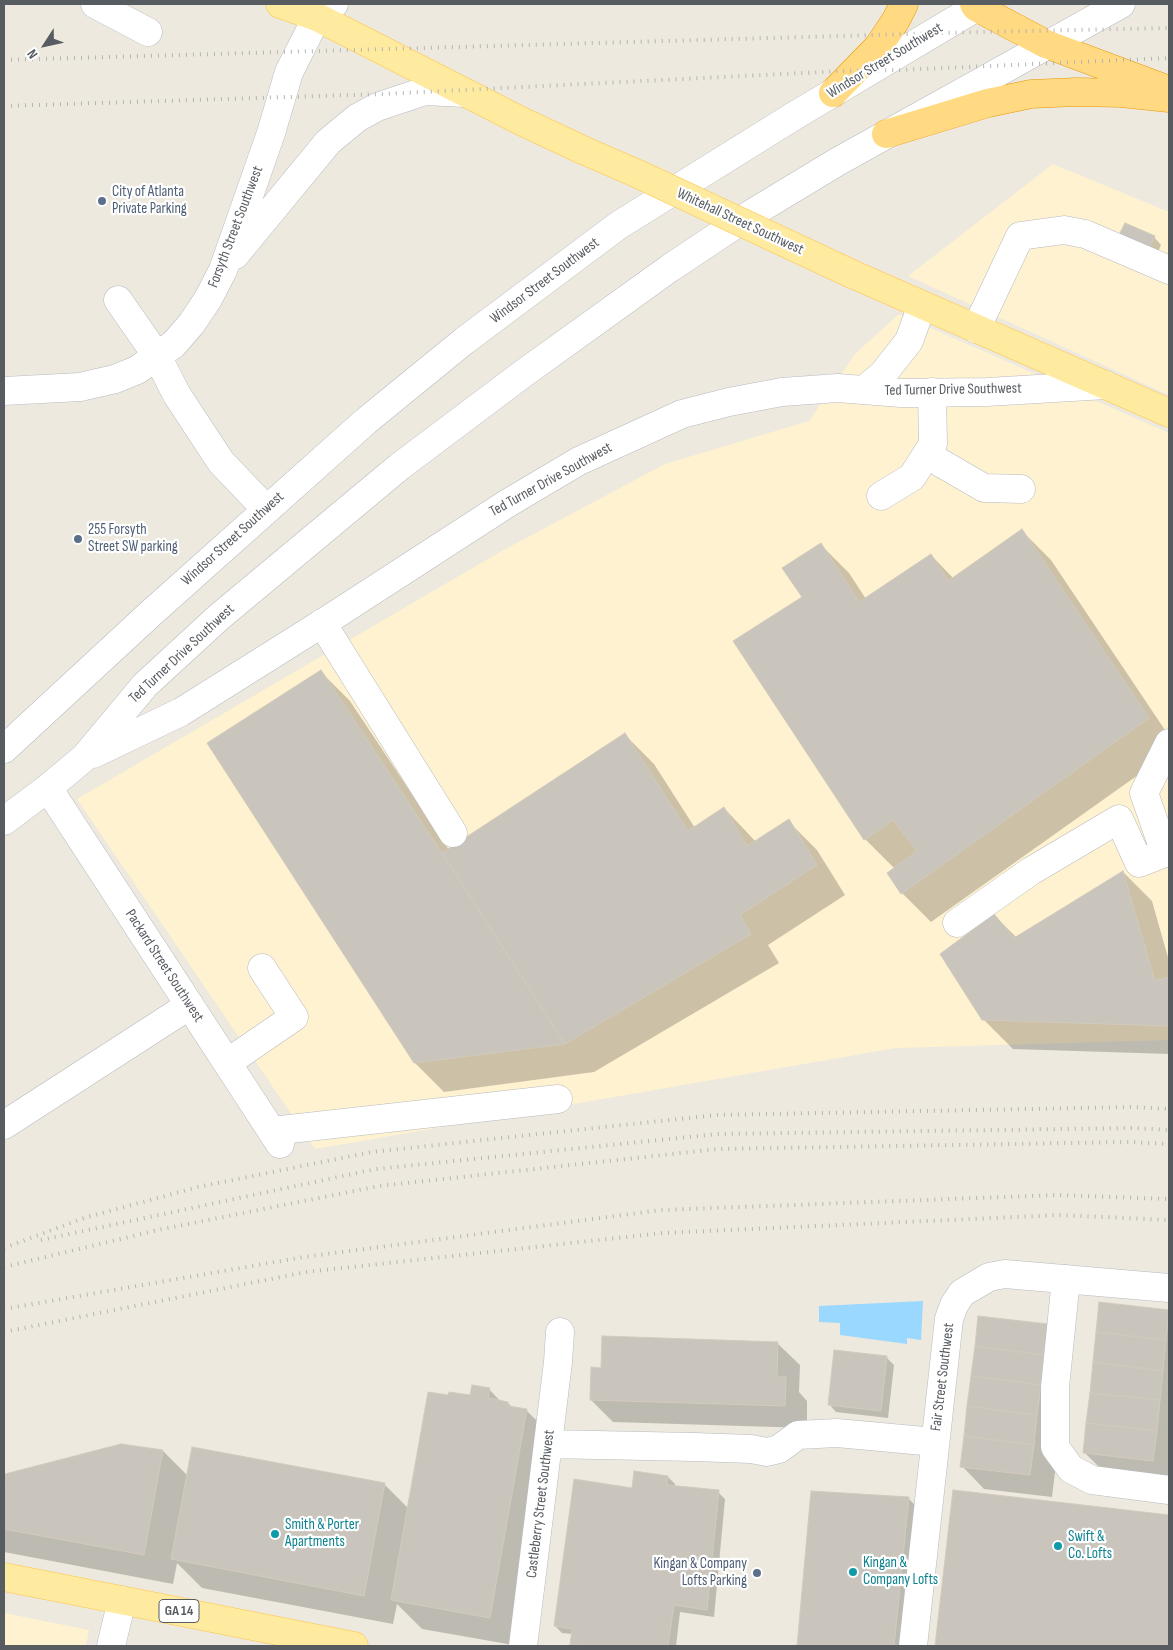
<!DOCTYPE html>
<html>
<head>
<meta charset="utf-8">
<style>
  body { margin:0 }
  #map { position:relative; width:1173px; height:1650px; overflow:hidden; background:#ede9de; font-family:"Sofia Sans Condensed",sans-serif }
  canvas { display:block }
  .frame { position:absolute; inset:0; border:5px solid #575c61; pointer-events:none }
  .north { position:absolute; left:20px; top:20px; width:50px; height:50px; -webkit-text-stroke:4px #fff; paint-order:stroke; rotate:235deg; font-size:14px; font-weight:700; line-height:20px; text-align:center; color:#575c61 }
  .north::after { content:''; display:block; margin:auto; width:18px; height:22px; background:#575c61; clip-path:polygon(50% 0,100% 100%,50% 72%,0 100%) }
</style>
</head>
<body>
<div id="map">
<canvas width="1173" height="1650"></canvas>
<div class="frame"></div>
<div class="north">N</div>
</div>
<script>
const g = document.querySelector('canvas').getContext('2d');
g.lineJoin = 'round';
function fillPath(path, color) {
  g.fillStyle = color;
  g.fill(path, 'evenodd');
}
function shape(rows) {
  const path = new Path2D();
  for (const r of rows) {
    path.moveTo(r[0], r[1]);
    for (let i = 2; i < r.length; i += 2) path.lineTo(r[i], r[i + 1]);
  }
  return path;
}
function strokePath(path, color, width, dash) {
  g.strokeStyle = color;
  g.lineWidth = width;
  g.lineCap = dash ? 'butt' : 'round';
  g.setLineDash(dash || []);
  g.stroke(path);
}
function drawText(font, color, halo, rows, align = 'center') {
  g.font = font + ' "Sofia Sans Condensed",sans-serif';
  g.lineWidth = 4.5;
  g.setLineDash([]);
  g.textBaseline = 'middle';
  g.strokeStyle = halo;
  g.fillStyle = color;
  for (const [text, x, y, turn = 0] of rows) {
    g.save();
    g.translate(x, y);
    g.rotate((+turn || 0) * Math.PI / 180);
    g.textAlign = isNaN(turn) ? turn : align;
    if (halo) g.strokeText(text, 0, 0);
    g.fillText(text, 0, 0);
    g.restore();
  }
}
fillPath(shape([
  [1053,164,1169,212,1169,395,908,276],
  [899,314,1169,433,1169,1040,896,1048,315,1149,77,799,500,552,665,464,809,421,855,354],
  [4,1613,89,1630,86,1646,4,1646]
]), '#fff2d0');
fillPath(shape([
  [923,1301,921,1340,907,1338,907,1344,840,1335,840,1323,819,1322,819,1306]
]), '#9bd8ff');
fillPath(shape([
  [1125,224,1154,237,1161,245,1154,261],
  [1022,531,1051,560,1169,736,1169,753,931,922,902,893,895,869,865,839,804,597,820,544,849,573,866,599,931,555,954,579],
  [321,672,350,701,449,850,625,735,654,764,695,828,724,808,756,842,788,821,817,850,845,895,768,945,779,963,594,1072,444,1092,415,1063],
  [1123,872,1152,901,1169,961,1169,1054,1013,1049,983,1019,994,915,1017,938],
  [1100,1304,1169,1312,1169,1482,1107,1475,1084,1452],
  [1047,1326,1070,1348,1052,1497,984,1489,962,1466],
  [777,1343,800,1365,799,1392,807,1401,807,1428,613,1422,591,1400,602,1369],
  [835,1352,887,1358,894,1365,888,1418,836,1412,829,1404],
  [489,1389,501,1402,508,1403,513,1408,527,1411,556,1440,519,1646,422,1629,397,1604,393,1624,202,1588,177,1563,173,1584,4,1552,4,1484,121,1446,163,1451,188,1476,384,1484,409,1509,450,1397,471,1397],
  [668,1477,675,1484,675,1487,718,1492,725,1499,714,1617,680,1612,676,1646,573,1646,571,1645,572,1634,562,1633,555,1626,633,1489],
  [954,1491,1169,1516,1169,1646,936,1646],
  [812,1493,909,1499,924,1514,910,1646,798,1646]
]), '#0003');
const building = shape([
  [1125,223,1155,236,1147,254,1116,241,1125,223],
  [1022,529,1149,718,901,894,887,873,917,851,893,820,864,840,733,641,802,597,782,568,821,543,859,602,931,554,948,581,1022,529],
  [321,670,442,853,565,1044,414,1063,207,743,321,670],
  [625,733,688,831,724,807,747,846,789,819,817,865,740,915,751,934,565,1044,442,853,625,733],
  [1123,871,1155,981,1169,977,1169,1026,982,1020,940,954,994,914,1014,938,1123,871],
  [1099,1302,1169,1310,1166,1340,1096,1332,1099,1302],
  [978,1316,1048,1324,1044,1355,975,1346,978,1316],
  [1096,1332,1166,1340,1163,1371,1093,1362,1096,1332],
  [602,1336,778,1342,777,1377,786,1377,785,1406,590,1400,591,1367,601,1368,602,1336],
  [975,1346,1044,1355,1041,1385,971,1376,975,1346],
  [834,1350,887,1356,881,1411,828,1405,834,1350],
  [1093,1362,1163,1371,1160,1400,1090,1393,1093,1362],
  [971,1376,1041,1385,1037,1415,967,1406,971,1376],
  [472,1385,490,1388,488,1398,508,1402,508,1406,527,1409,490,1618,391,1600,428,1392,448,1395,449,1392,470,1395,472,1385],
  [1090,1393,1160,1400,1157,1431,1086,1423,1090,1393],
  [967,1406,1037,1415,1034,1445,964,1436,967,1406],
  [1086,1423,1157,1431,1153,1461,1083,1453,1086,1423],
  [964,1436,1034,1445,1030,1475,960,1467,964,1436],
  [121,1444,163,1450,144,1555,4,1529,5,1474,121,1444],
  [192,1447,385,1483,364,1596,171,1559,192,1447],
  [634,1471,668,1476,667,1485,719,1490,707,1610,674,1605,668,1646,570,1645,572,1629,554,1626,574,1479,632,1488,634,1471],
  [953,1490,1169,1515,1169,1646,935,1646,953,1490],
  [811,1491,909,1497,894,1646,797,1646,811,1491]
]);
fillPath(building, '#c9c5bd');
strokePath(building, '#d2cabc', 1);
const minor = shape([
  [95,4,148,32],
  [235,255,328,142,357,118,377,107,425,91,465,93],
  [118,300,157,356,177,395,221,462,266,509],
  [976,329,1020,236,1064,230,1085,234,1169,270],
  [864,390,883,374,909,341,922,305],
  [4,391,80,387,115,379,137,370,157,356,174,344,192,323,208,299,223,270,271,133,289,72,317,17,334,4],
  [927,455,984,488,1021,489],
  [881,496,912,477,933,444,932,392],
  [322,623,453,833],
  [4,749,150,614,366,421,464,341,619,225,794,116,982,4],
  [93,754,181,712,329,619,508,503,579,461,682,414,729,402,782,392,838,388,901,393,987,392,1106,385],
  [48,788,280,1144],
  [4,821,48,788,85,757,145,685,219,617,399,467,524,373,670,268,751,214,837,162,1121,4],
  [957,923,1031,871,1119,819,1139,863,1165,853,1144,793,1169,743],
  [227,1063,294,1017,262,968],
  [4,1125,190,1005],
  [272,1131,558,1099],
  [1066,1279,1055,1387,1055,1447,1071,1469,1092,1480,1169,1490],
  [548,1444,694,1447,751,1449,767,1452,779,1449,798,1435,837,1433,935,1442],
  [111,1646,122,1600],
  [523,1646,558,1362,560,1332],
  [913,1646,949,1319,954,1305,962,1293,989,1277,1005,1274,1169,1288]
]);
const major = shape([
  [280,4,317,17,521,121,585,151],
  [852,274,1169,413],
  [4,1577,354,1646]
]);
const highway = shape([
  [974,4,976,7,1046,44,1161,87],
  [833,93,878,47,896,20,904,4],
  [886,134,988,103,1031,94,1077,92,1121,93,1169,98]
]);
strokePath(minor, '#b6babf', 29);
strokePath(major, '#ffc244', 29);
strokePath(highway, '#ea9600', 29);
strokePath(minor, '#fff', 28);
strokePath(major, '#ffeba0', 28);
strokePath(highway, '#ffda82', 28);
strokePath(shape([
  [4,60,979,32,1169,28],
  [4,106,383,94,842,71,900,70,1169,58],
  [41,1240,376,1169,718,1134,1132,1128,1169,1130],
  [4,1248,84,1218,198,1187,372,1152,716,1115,1132,1107,1169,1109],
  [4,1267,158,1230,379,1186,718,1149,1129,1142,1169,1144],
  [4,1309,304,1257,661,1210,1057,1195,1169,1199],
  [4,1332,306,1272,663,1233,1059,1215,1169,1220]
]), '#b3b4b4', 4, [1, 6]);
const majorBridge = shape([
  [585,151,638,174,852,274]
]);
strokePath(majorBridge, '#ffc244', 29, []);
strokePath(majorBridge, '#ffeba0', 28);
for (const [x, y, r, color] of [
  [102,201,5,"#5c6f8a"],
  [78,539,5,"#5c6f8a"],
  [275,1534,5,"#0f9aa8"],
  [1058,1546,5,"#0f9aa8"],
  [853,1572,5,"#0f9aa8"],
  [757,1573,5,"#5c6f8a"]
]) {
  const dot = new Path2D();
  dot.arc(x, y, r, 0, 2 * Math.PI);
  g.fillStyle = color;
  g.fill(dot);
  strokePath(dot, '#fff', 2);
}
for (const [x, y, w] of [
  [179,1611,40]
]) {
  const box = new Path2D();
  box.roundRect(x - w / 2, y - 11.5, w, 23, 4);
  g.fillStyle = '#fff';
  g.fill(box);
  strokePath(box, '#575c61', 1);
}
drawText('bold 14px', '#575c61', null, [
  ["GA 14",179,1611]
]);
drawText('15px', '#575c61', '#fff', [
  ["Windsor Street Southwest",885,61,-31],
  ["Whitehall Street Southwest",740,222,25],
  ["Forsyth Street Southwest",236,227,-69],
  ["Windsor Street Southwest",545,281,-37],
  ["Ted Turner Drive Southwest",953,390,-1],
  ["Ted Turner Drive Southwest",551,480,-29],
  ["Windsor Street Southwest",233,539,-42],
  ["Ted Turner Drive Southwest",182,654,-43],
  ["Packard Street Southwest",164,966,57],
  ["Fair Street Southwest",943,1377,-83],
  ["Castleberry Street Southwest",541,1504,-83]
]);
drawText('15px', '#4e5e75', '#fff', [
  ["City of Atlanta",112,192],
  ["Private Parking",112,209],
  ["255 Forsyth",88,530],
  ["Street SW parking",88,547],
  ["Kingan & Company",747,1564,"right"],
  ["Lofts Parking",747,1581,"right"]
], 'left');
drawText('15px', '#0d838f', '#fff', [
  ["Smith & Porter",285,1525],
  ["Apartments",285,1542],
  ["Swift &",1068,1537],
  ["Co. Lofts",1068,1554],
  ["Kingan &",863,1563],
  ["Company Lofts",863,1580]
], 'left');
</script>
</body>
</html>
